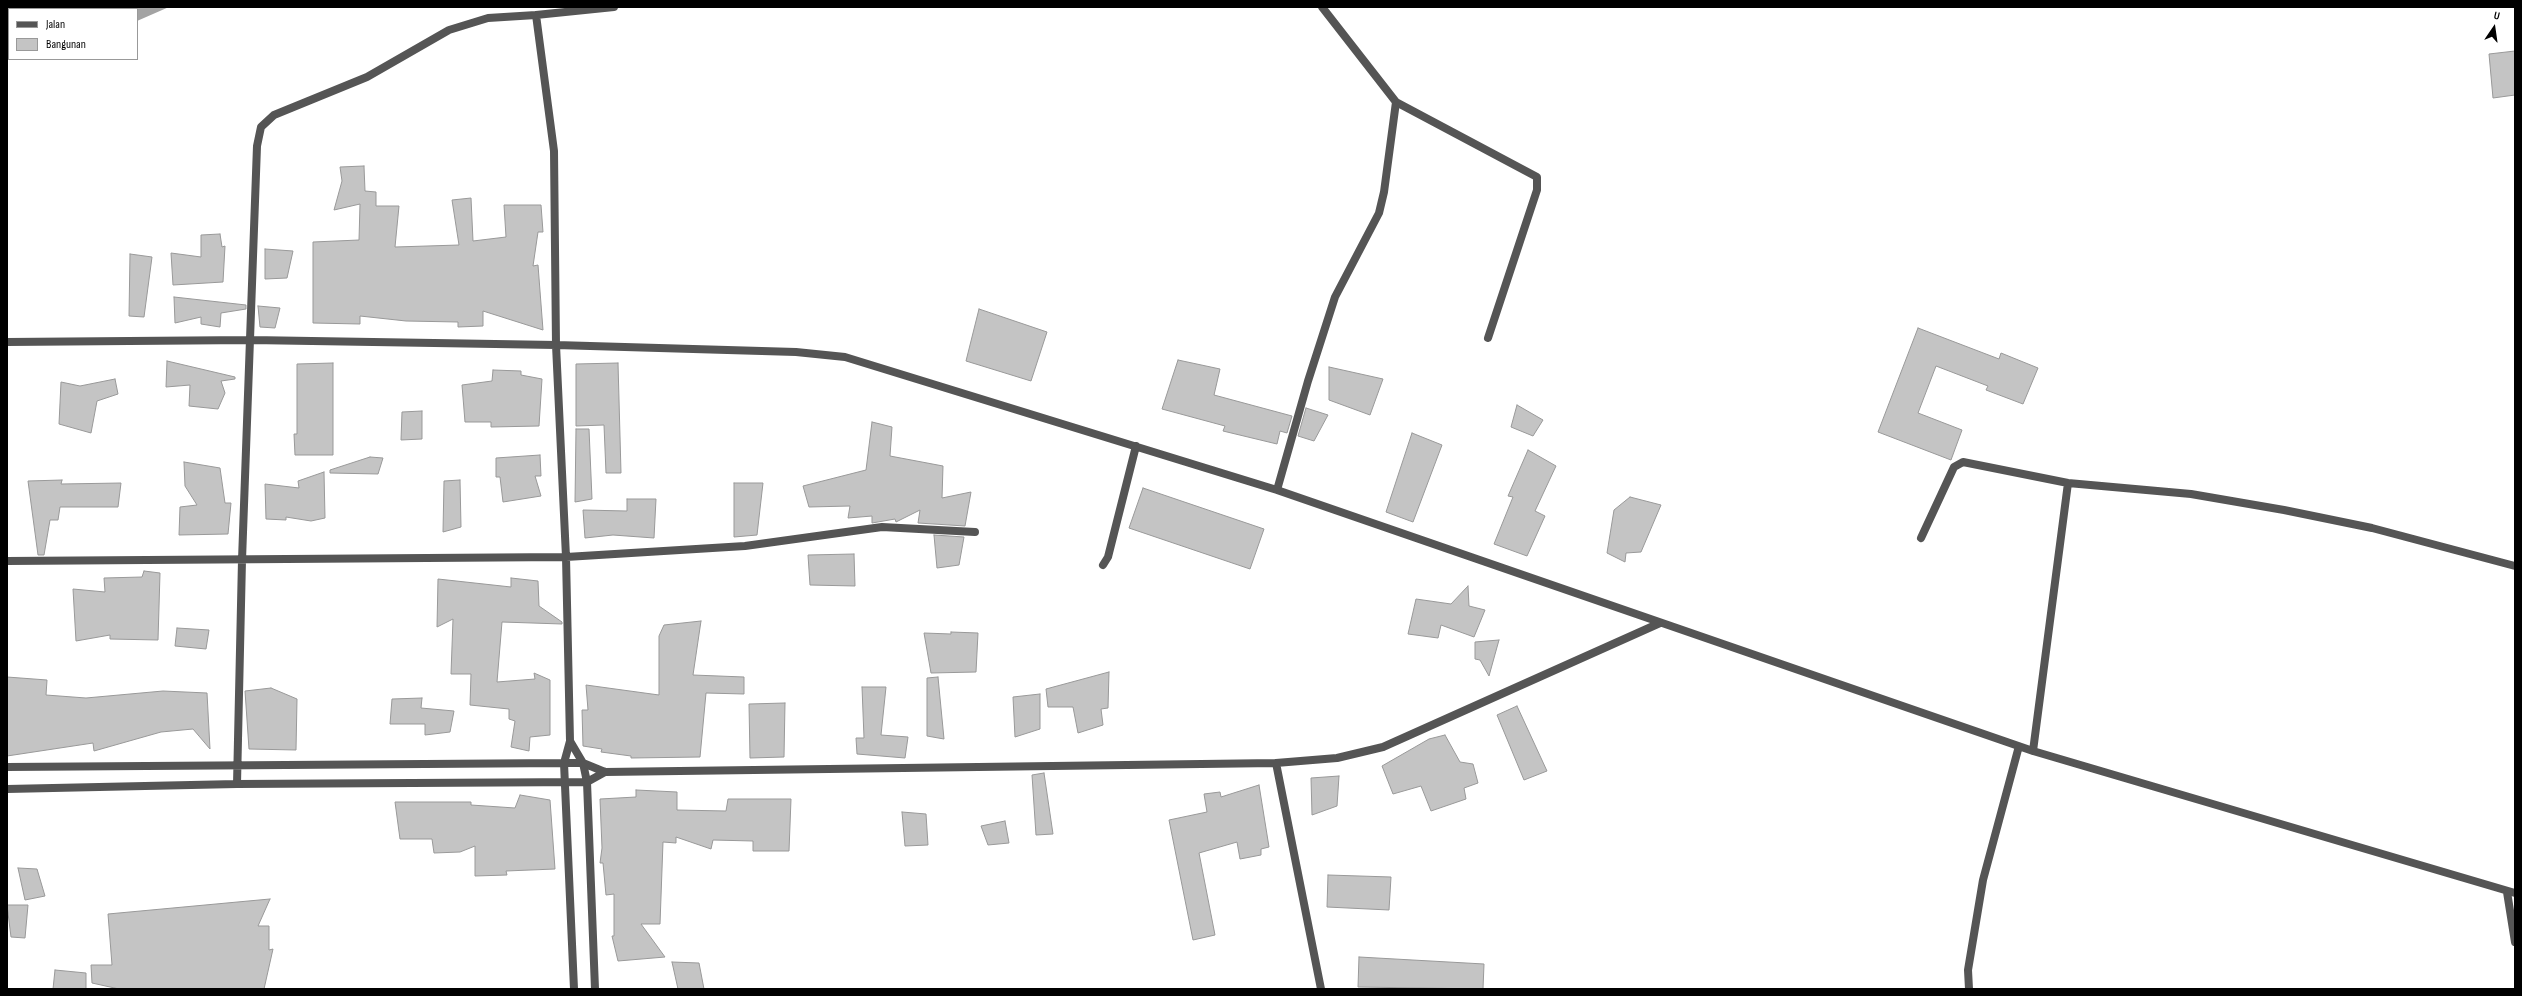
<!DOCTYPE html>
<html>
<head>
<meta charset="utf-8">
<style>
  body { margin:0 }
  #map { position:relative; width:2522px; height:996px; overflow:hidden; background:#fff; font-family:"Sofia Sans Condensed",sans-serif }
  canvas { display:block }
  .frame { position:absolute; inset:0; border:8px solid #000; pointer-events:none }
  .legend { position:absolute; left:8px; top:8px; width:130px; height:52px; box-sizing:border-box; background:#fff; border:1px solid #999; margin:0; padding:5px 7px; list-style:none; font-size:12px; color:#000 }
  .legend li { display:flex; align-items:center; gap:8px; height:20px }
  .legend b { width:20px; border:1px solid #999 }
  .north { position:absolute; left:2474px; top:8px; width:40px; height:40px; -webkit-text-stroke:3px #fff; paint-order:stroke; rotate:13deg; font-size:11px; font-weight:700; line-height:16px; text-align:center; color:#000 }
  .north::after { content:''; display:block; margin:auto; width:14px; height:18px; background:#000; clip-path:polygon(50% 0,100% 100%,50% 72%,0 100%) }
</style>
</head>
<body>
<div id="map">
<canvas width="2522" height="996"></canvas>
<div class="frame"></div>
<ul class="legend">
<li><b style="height:5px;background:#555"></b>Jalan</li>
<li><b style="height:11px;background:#c4c4c4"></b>Bangunan</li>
</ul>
<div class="north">U</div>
</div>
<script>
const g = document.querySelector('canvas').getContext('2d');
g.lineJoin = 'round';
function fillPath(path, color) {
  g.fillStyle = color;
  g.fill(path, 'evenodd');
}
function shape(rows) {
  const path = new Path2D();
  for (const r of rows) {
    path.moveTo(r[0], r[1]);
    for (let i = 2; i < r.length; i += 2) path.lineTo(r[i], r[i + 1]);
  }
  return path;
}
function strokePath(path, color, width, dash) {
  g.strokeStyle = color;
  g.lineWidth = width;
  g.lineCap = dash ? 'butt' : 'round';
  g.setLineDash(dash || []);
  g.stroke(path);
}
fillPath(shape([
  [7,7,169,7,137,21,137,9,9,9,9,48,7,48]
]), '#a3a3a3');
const building = shape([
  [2515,51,2515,95,2493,98,2489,54,2515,51],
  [364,166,365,191,376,192,376,206,399,206,395,247,459,245,452,200,471,198,473,241,506,237,504,205,541,205,543,232,538,232,533,266,538,265,543,330,483,311,483,326,458,327,458,322,406,321,360,316,360,324,313,323,313,242,359,240,360,204,334,210,342,181,340,167,364,166],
  [220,234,222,247,225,246,223,282,173,285,171,253,201,257,201,235,220,234],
  [265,249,293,251,287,278,265,279,265,249],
  [130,254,152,257,144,317,129,316,130,254],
  [174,297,246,305,246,309,221,313,220,327,201,324,201,317,175,323,174,297],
  [258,306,280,308,275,328,260,327,258,306],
  [979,309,1047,332,1031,381,966,361,979,309],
  [1918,328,1999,359,2001,353,2038,368,2023,404,1986,390,1988,386,1936,366,1918,413,1962,430,1951,460,1878,432,1918,328],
  [1178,360,1220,369,1214,395,1292,416,1287,433,1280,431,1277,444,1223,431,1225,426,1162,409,1178,360],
  [167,361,235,377,235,379,221,381,225,393,218,409,189,406,190,385,166,387,167,361],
  [333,363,333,455,295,455,294,434,297,434,297,364,333,363],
  [618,363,621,473,606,473,604,425,576,426,576,364,618,363],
  [1329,367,1383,379,1370,415,1329,400,1329,367],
  [493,370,521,371,521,375,542,379,539,426,491,427,491,422,465,422,462,385,492,381,493,370],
  [115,379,118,394,97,401,91,433,59,424,61,382,80,386,115,379],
  [1517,405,1543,420,1533,436,1511,427,1517,405],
  [1306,408,1328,415,1314,441,1298,436,1306,408],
  [422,411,422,439,401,440,402,412,422,411],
  [872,422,892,427,890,456,943,466,942,498,971,492,965,526,918,523,920,510,896,522,895,519,872,523,872,516,848,518,850,506,809,507,803,486,866,470,872,422],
  [576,429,589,429,592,499,575,502,576,429],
  [1412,433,1442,445,1413,522,1386,512,1412,433],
  [1528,450,1556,466,1535,511,1545,516,1527,556,1494,544,1513,497,1508,496,1528,450],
  [540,455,541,476,535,476,541,496,503,502,500,477,496,477,496,458,540,455],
  [370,457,383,458,378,474,330,473,330,470,370,457],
  [184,462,220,468,225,503,231,503,228,534,179,535,180,507,197,505,185,486,184,462],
  [324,472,325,518,311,521,286,517,286,520,266,519,265,484,299,488,298,481,324,472],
  [62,480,61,484,121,483,118,507,60,507,58,520,50,520,44,555,38,555,28,481,62,480],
  [460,480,461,527,443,532,444,481,460,480],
  [734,483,763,483,757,535,734,537,734,483],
  [1143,488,1264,529,1250,569,1129,528,1143,488],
  [1630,497,1661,505,1641,552,1626,553,1625,562,1607,553,1614,510,1630,497],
  [627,499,656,499,654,538,613,535,585,538,583,510,627,511,627,499],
  [934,535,964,537,959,565,937,568,934,535],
  [854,554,855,586,810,585,808,555,854,554],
  [144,571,160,573,158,640,110,639,110,635,76,641,73,589,105,592,104,578,142,577,144,571],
  [511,578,538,581,539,606,562,622,562,624,502,622,497,682,535,679,534,673,550,680,550,735,530,737,529,751,511,747,515,721,509,719,509,709,470,705,471,674,451,674,453,619,437,627,438,579,511,587,511,578],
  [1468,586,1469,606,1485,610,1474,637,1441,625,1438,638,1408,634,1416,599,1451,604,1468,586],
  [701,621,693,675,744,677,744,694,706,693,700,757,631,758,631,756,601,752,602,749,583,746,582,710,588,710,586,685,659,695,659,636,664,625,701,621],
  [177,628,209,630,206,649,175,646,177,628],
  [951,632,978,633,976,672,931,673,924,633,951,634,951,632],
  [1499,640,1489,676,1480,660,1475,659,1475,642,1499,640],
  [1109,672,1108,708,1101,709,1103,725,1078,733,1073,707,1048,707,1046,689,1109,672],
  [7,677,47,680,46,695,86,698,163,691,207,693,210,749,193,729,161,732,94,751,93,743,7,756,7,677],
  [938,677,944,739,927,736,927,678,938,677],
  [862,687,886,687,881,735,908,737,905,758,857,754,856,738,864,738,862,687],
  [271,688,297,699,296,750,249,749,245,691,271,688],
  [1040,694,1040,729,1015,737,1013,697,1040,694],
  [422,698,421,708,454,711,450,732,425,735,425,724,390,724,392,699,422,698],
  [785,703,784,757,750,758,749,704,785,703],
  [1517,706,1547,771,1524,780,1497,715,1517,706],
  [1445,735,1460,762,1473,764,1478,783,1464,788,1466,799,1431,811,1421,786,1393,794,1382,766,1429,739,1445,735],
  [1044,773,1053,834,1036,835,1032,775,1044,773],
  [1339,776,1337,806,1312,815,1311,778,1339,776],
  [1259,785,1269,847,1261,849,1261,855,1240,859,1237,842,1199,853,1215,935,1193,940,1169,820,1207,812,1204,794,1220,792,1221,797,1259,785],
  [636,790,677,792,677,810,726,811,728,799,791,799,789,851,753,851,753,841,713,840,711,849,676,837,676,843,663,842,660,924,641,924,665,957,618,961,612,936,614,936,614,894,606,895,603,863,600,863,602,848,600,799,636,797,636,790],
  [520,795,550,800,555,869,506,871,507,875,475,876,475,846,460,852,434,853,432,839,400,839,395,802,471,802,471,805,515,808,520,795],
  [902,812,926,814,928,845,905,846,902,812],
  [1005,821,1009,843,988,845,981,826,1005,821],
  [18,868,37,869,45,896,25,900,18,868],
  [1328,875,1391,877,1389,910,1327,907,1328,875],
  [270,899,258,926,269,926,269,950,273,949,264,989,119,989,92,983,91,965,112,965,108,914,270,899],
  [7,905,28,905,25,938,11,937,7,905],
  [1359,957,1484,964,1483,989,1358,987,1359,957],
  [672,962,699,963,704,989,678,989,672,962],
  [55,970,86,973,86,989,53,989,55,970]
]);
fillPath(building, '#c4c4c4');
strokePath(building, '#999', 1);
strokePath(shape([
  [536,15,554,151,556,345,566,557,570,741],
  [1396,102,1537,177,1537,190,1488,338],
  [7,342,251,340,556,345,796,352,845,357,1277,490,2033,751,2515,893],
  [1277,490,1308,381,1335,297,1379,213,1384,192,1396,102,1322,7],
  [1921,538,1954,467,1963,462,2068,483,2191,494,2284,510,2372,528,2515,566],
  [7,561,566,557,745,546,882,527,975,532],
  [1103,565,1108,557,1136,446],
  [2033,751,2068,483],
  [1276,763,1321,989],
  [7,767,564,763,583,763,605,772,1276,763,1337,758,1383,747,1660,623],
  [237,784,242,560,257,146,261,127,274,115,367,77,449,30,488,18,536,15,614,7],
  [7,789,237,784,587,782,605,772],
  [2507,892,2515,942],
  [574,989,564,763,570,741,583,763,587,782,595,989],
  [1969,989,1968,970,1983,880,2019,746]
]), '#555', 8);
</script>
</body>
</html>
